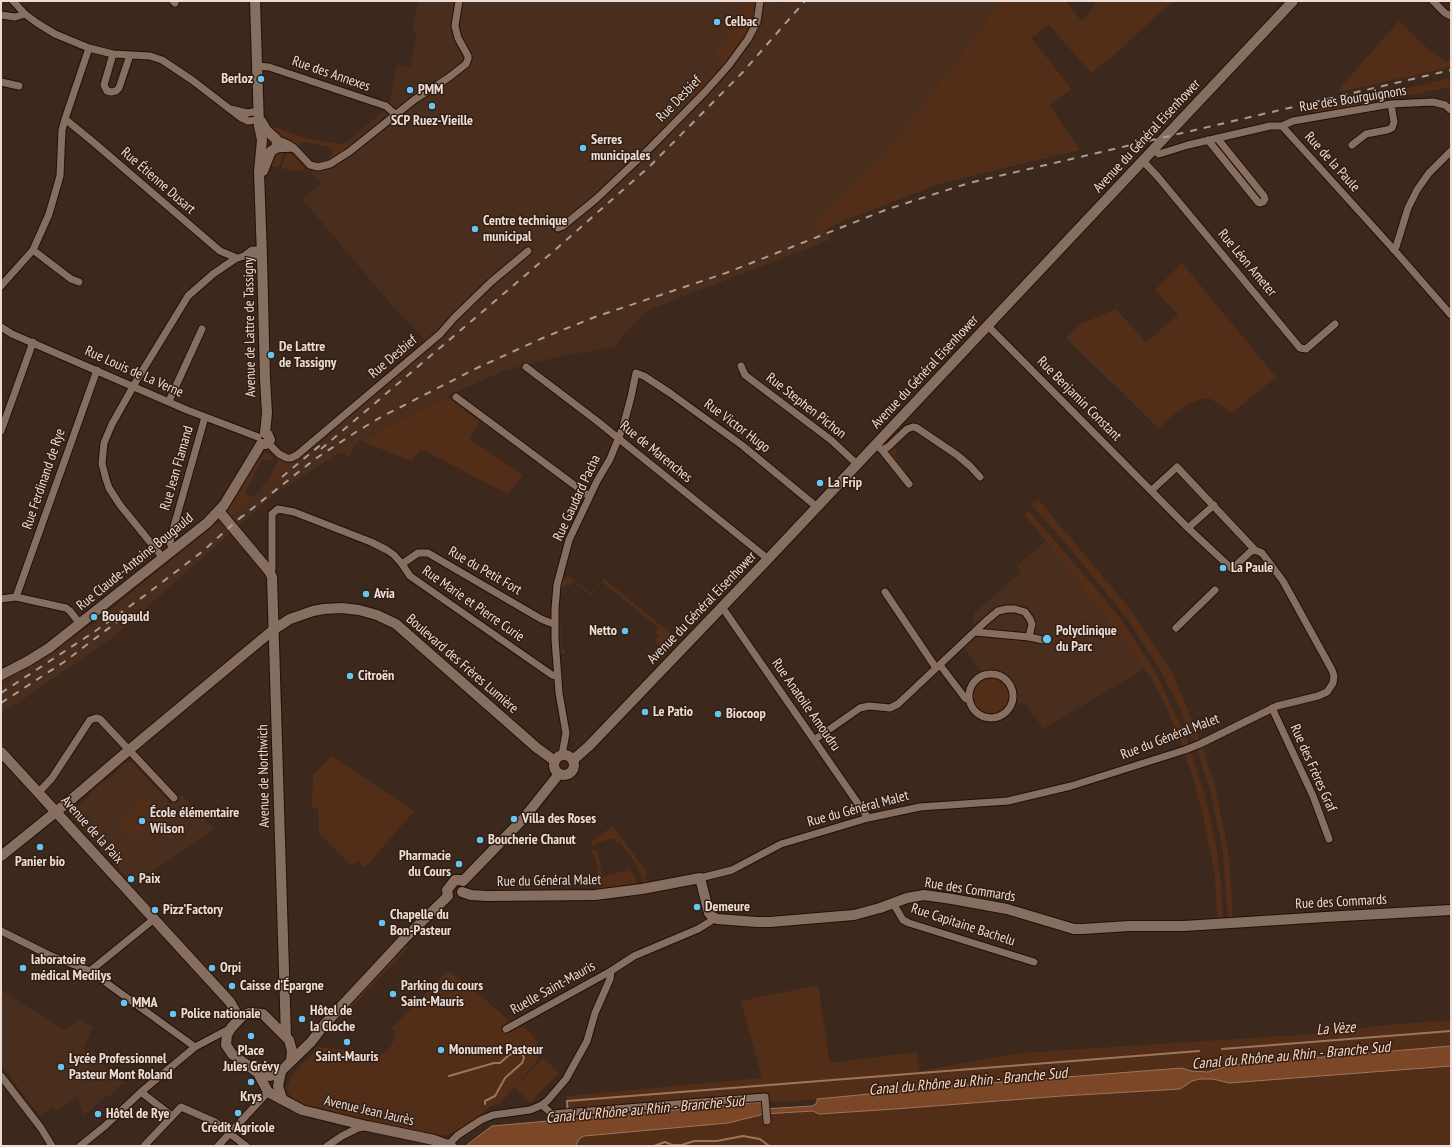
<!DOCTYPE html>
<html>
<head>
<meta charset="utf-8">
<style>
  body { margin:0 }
  #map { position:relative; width:1452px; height:1147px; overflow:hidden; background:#3c281c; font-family:"PT Sans Narrow",sans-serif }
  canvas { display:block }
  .frame { position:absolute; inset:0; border:2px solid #ecded7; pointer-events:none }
</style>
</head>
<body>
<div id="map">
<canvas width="1452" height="1147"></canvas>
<div class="frame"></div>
</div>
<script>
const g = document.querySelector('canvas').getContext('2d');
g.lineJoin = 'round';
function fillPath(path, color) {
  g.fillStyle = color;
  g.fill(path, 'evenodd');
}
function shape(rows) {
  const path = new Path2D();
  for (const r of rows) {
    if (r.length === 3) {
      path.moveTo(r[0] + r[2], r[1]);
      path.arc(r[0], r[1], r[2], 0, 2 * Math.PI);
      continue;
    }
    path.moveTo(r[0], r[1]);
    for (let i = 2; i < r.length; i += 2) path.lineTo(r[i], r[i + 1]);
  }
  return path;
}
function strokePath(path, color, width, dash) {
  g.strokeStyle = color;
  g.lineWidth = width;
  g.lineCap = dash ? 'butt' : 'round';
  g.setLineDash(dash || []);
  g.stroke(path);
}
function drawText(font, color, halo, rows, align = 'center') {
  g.font = font + ' "PT Sans Narrow",sans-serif';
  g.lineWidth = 3;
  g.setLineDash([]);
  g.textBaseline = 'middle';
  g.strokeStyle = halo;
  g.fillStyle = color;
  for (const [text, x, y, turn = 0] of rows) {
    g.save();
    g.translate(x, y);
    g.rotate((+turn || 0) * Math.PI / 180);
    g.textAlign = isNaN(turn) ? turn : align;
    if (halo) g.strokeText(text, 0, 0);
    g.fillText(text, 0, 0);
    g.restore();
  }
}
fillPath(shape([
  [418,1,782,1,783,4,786,1,1002,1,884,155,816,224,827,229,830,240,646,311,620,339,616,347,561,356,506,370,447,396,356,443,349,457,341,452,276,493,112,638,18,703,1,713,1,682,51,653,99,619,213,526,230,515,261,489,262,486,277,476,430,345,394,308,302,199,321,183,311,172,389,106,397,65,410,67,416,37,413,27],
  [1045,541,1131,650,1144,669,1043,729,1026,704,1015,703,1015,692,1012,683,1005,676,994,673,982,674,964,647,981,630,973,621,974,613,1021,572,1017,566],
  [132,762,171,804,182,795,215,829,133,884,131,882,134,879,132,876,129,879,72,817,72,811,89,797,89,794,98,785,112,776,125,763],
  [1,990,65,1030,79,1019,93,1027,84,1048,93,1054,117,1079,121,1079,124,1082,109,1097,107,1095,84,1116,77,1097,56,1111,53,1107,40,1116,1,1065]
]), '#492e1e');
fillPath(shape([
  [740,1,756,1,756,9,754,18,749,30,730,59,688,105,684,105,683,104,723,62,715,53,723,44,738,19,740,10],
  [1002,1,1066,1,1082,22,1098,1,1173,1,1115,54,1091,73,1049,25,1032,38,1071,89,1050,106,1080,150,939,184,841,222,827,229,815,225,884,155],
  [1399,21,1428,49,1445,61,1451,59,1451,67,1340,92,1339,89],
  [1451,78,1451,87,1316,113,1312,112,1316,109],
  [269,125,308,139,340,144,347,142,350,147,333,159,331,157,332,150,329,147,305,142,301,143,298,145,281,138],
  [285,151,279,167,268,165,271,157,278,152],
  [288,152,293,155,305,169,295,171,281,168,286,154],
  [1182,263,1276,377,1232,413,1211,399,1204,398,1190,403,1167,420,1159,429,1066,338,1079,325,1116,309,1146,342,1178,315,1155,290],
  [447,396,479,421,470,439,523,475,508,494,421,449,411,461,364,442,363,440],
  [906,433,909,435,909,437,907,435,894,447,897,452,894,455,905,470,909,469,904,473,887,451],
  [265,453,267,453,274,458,267,461,262,459,245,492,251,499,229,519,227,513,229,507,252,468],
  [279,460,287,463,296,462,265,486],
  [1038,499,1131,610,1150,639,1170,668,1185,702,1200,741,1194,743,1178,705,1158,666,1128,620,1073,552,1031,504],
  [1028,510,1094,586,1123,622,1158,677,1189,744,1183,747,1165,705,1154,683,1131,650,1025,515],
  [568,576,591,593,604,579,675,637,664,649,654,641,659,635,654,631,658,627,602,582,591,595,573,582,570,586,566,584,561,590,565,593,560,593,561,650,566,650,564,654,560,654,558,653,558,597,563,577,566,579],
  [991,696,22],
  [1202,746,1215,786,1225,835,1229,858,1233,920,1228,920,1223,852,1210,790,1197,749],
  [1190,749,1205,796,1216,846,1221,882,1223,919,1217,919,1215,876,1203,816,1194,780,1184,752],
  [332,756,414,811,365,868,357,861,352,866,319,833,318,808,312,808,313,775],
  [142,796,159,814,148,824,132,807],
  [130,811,147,828,136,839,119,821],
  [613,826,648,874,644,877,648,883,645,884,633,860,619,842,616,843,615,838,595,843,596,848,590,842],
  [592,849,597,850,603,877,628,870,627,865,628,865,637,881,637,885,601,889,595,858,591,850],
  [408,946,409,947,336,1023,338,1016,405,947],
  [448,970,487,1001,517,1028,525,1028,534,1036,538,1045,539,1055,535,1064,515,1087,544,1058,559,1073,530,1103,514,1087,500,1104,491,1106,470,1123,452,1133,446,1135,438,1135,422,1133,304,1105,289,1095,287,1088,291,1076,302,1064,319,1047,379,1054,386,1052,391,1046,396,1035,392,1028],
  [818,985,830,1063,917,1052,920,1071,1020,1053,1313,1034,1387,1025,1451,1020,1451,1046,1231,1065,1208,1072,1191,1071,1182,1068,964,1085,788,1102,769,1101,569,1119,566,1096,762,1078,741,1001],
  [1451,1066,1451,1146,576,1145,579,1139,584,1136,728,1123,764,1114,813,1111,819,1114,895,1109,1062,1096,1179,1089,1192,1081,1200,1079,1213,1079,1229,1083]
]), '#522e18');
const water = shape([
  [1451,1046,1451,1066,1229,1083,1213,1079,1200,1079,1192,1081,1180,1089,1062,1096,895,1109,819,1114,813,1111,764,1114,728,1123,584,1136,579,1139,576,1145,578,1146,468,1146,468,1144,492,1126,762,1102,763,1109,812,1106,817,1103,817,1099,964,1085,1182,1068,1191,1071,1208,1072,1231,1065,1451,1046]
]);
fillPath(water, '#7c4726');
strokePath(water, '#9e745b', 1);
strokePath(shape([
  [1222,1049,1451,1031],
  [449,1076,494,1063,500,1063,509,1055,519,1051,522,1053,524,1058,522,1063,505,1078,495,1096,485,1101,485,1104],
  [568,1121,567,1101,1199,1051],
  [654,1146,665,1142,672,1145,682,1145,694,1141,717,1141,743,1136,760,1139,769,1146]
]), '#9e745b', 2);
const street = shape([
  [13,1,25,14,37,23,55,34,89,48,113,54,150,56,162,60,192,80,240,117,248,121,259,120],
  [173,1,175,3],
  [1433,1,1445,13,1451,16],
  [1,15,15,17,25,14],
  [113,54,104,85,107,91,111,92,116,91,119,88,130,55],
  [257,66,269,67,386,106,395,114],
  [1,82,19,86],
  [231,109,247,113,259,111],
  [65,119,92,141,220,251,237,258],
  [1282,126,1293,121,1391,104,1433,102,1445,105,1451,110],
  [1208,140,1258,202,1260,203,1263,202,1265,199,1264,196,1217,138],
  [1352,145,1366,134,1387,130,1392,128,1394,122,1391,104],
  [294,148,310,165,318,167,330,164,349,152,414,100,448,78,466,64,468,59,468,56,458,38,455,26,459,1],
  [275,149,294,148,288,144,276,139],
  [1153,150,1159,154,1188,145,1270,126,1282,126,1396,252,1451,315],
  [1143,161,1158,177,1300,348,1306,349,1335,324],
  [558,228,563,226,596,199,650,148,705,92,729,65,748,39,757,22,760,1],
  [1393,249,1396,247,1408,208,1417,190,1429,173,1451,151],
  [33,250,71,279,79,282],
  [262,250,252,250,244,256,262,257],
  [1,286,33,250,49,214,60,176,62,130,65,119,89,48],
  [988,326,1188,528,1232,569,1250,552,1255,550],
  [1,327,12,334,187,410,258,437],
  [741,366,745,375,831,440,858,465],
  [526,367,597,421,768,559],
  [456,397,589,496],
  [169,401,202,329],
  [1,431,33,342],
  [268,443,279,454,287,458,291,458,297,455,440,334,454,318,491,282,528,251],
  [876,445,882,450,888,447,907,429,913,427,917,428,957,455,970,466,980,477],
  [882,450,909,484],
  [1188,528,1214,505],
  [173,549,170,543,172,533,205,417],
  [163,558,120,505,109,488,106,479,102,464,104,443,112,424,138,378,188,296,213,274,235,259,244,256],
  [402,564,418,553,428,553,541,619,551,623,555,623],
  [271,573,272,569,272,514,278,509,294,512,371,542,387,550,394,555,402,564,410,576,552,675,557,676],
  [885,592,936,668],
  [16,597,97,370],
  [1,599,16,597,66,608,70,611,80,624],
  [722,607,868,818],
  [1176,628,1215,590],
  [975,632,1029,637,1043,640],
  [940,665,965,698,969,700],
  [991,696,22],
  [1272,708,1313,796,1329,839],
  [814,740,860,708,869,706,890,708,898,704,986,621,998,611,1007,609,1015,609,1025,612,1030,619,1032,624,1029,637],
  [562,755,566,733,559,693,555,639,555,609,557,585,569,540,597,481,610,459,623,427,631,397,636,373,644,376,670,393,743,446,817,507],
  [39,792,52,778,90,720,96,718,100,719,174,798],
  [700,878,732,870,781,844,868,818,920,807,1008,801,1071,786,1185,750,1200,744,1277,706,1318,696,1327,692,1333,683,1334,676,1332,670,1283,581,1262,553,1255,550,1177,467,1152,490],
  [893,903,903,920,909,923,1034,962],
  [1,931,49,955,90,971,195,1047],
  [90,971,154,919],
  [506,1029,611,971],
  [1,1076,41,1128,52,1146],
  [141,1092,172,1116],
  [542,1105,552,1114,765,1097,767,1121],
  [80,1146,105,1126,141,1092,195,1047,231,1028],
  [144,1146,181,1107,215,1122,246,1146],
  [218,1146,268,1092],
  [327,1146,342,1136,358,1128,365,1127],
  [447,1146,458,1135,481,1120,493,1115,530,1110,542,1105,548,1100,566,1079,587,1041,595,1013,610,979,611,971,634,956,698,929,711,921,713,917]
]);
const secondary = shape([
  [255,1,259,126,262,140,259,172,262,257,265,379,267,413,265,433],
  [261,121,267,131,276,139,277,144,276,148,271,151,263,171],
  [261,444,266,444,270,440,268,435,265,433],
  [219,511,269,571,272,577,286,1037],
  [1,675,28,661,49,648,207,523,224,505,261,444],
  [1,752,230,1002,239,1018],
  [564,765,10],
  [573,760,589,746,768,559,1293,1],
  [1,856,73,798,129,750,273,630,290,619,313,611,324,609,342,608,359,610,377,615,396,624,537,748,555,761],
  [463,881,523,819,559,774],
  [462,892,471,895,488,896,595,895,642,889,700,878,709,913,713,917,717,919,757,922,770,922,854,915,880,908,907,898,924,895,952,899,1007,909,1074,929,1083,929,1129,926,1184,926,1325,917,1451,910],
  [448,896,447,890,455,880,460,880,463,881],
  [291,1061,292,1051,289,1040,263,1014,249,1013,242,1016,231,1028,227,1035,226,1045,232,1054,258,1073,270,1076,278,1074,311,1042,324,1025,404,939,448,896],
  [281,1072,278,1086,282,1099],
  [258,1073,268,1092,302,1110,367,1126,434,1140,451,1146]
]);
strokePath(street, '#231006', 9);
strokePath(secondary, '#231006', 12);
strokePath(street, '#866e60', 7);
strokePath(secondary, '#866e60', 10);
strokePath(shape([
  [321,449,555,250,650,166,742,73,805,1],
  [282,477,324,442],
  [239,519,315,459,356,432,381,417,477,368,545,337,595,317,726,273,888,209,969,183,1451,70],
  [1,693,94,632,144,596,203,551,242,516],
  [1,703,64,662,117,622]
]), '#ab9b92', 2, [7, 7]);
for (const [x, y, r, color] of [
  [717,22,4,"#68c4f0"],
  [261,79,4,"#68c4f0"],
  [410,90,4,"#68c4f0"],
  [432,106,4,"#68c4f0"],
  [583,148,4,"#68c4f0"],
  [475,229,4,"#68c4f0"],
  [271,355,4,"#68c4f0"],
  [820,483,4,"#68c4f0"],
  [1223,568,4,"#68c4f0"],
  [366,594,4,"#68c4f0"],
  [94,617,4,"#68c4f0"],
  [625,631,4,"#68c4f0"],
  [1047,639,5,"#68c4f0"],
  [350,676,4,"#68c4f0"],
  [645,712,4,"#68c4f0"],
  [718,714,4,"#68c4f0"],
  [514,819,4,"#68c4f0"],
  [142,821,4,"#68c4f0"],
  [480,840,4,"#68c4f0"],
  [40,847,4,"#68c4f0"],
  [459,864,4,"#68c4f0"],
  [131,879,4,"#68c4f0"],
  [697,907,4,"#68c4f0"],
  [155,910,4,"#68c4f0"],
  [382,923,4,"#68c4f0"],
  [23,968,4,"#68c4f0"],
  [212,968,4,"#68c4f0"],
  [232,986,4,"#68c4f0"],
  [393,994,4,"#68c4f0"],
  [124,1003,4,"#68c4f0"],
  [173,1014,4,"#68c4f0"],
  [302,1019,4,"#68c4f0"],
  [251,1036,4,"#68c4f0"],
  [347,1042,4,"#68c4f0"],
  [441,1050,4,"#68c4f0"],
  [61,1067,4,"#68c4f0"],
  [251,1082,4,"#68c4f0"],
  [238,1113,4,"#68c4f0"],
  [98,1114,4,"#68c4f0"]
]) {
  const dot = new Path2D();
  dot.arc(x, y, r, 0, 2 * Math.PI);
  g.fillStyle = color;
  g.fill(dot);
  strokePath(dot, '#321e13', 1.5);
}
drawText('bold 14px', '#ecded7', '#321e13', [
  ["Celbac",725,22],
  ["Berloz",253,79,"right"],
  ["PMM",418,90],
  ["SCP Ruez-Vieille",432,121,"center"],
  ["Serres",591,140],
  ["municipales",591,156],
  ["Centre technique",483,221],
  ["municipal",483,237],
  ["De Lattre",279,347],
  ["de Tassigny",279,363],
  ["La Frip",828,483],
  ["La Paule",1231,568],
  ["Avia",374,594],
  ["Bougauld",102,617],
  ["Netto",617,631,"right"],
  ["Polyclinique",1056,631],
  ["du Parc",1056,647],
  ["Citroën",358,676],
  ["Le Patio",653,712],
  ["Biocoop",726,714],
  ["École élémentaire",150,813],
  ["Wilson",150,829],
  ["Villa des Roses",522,819],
  ["Boucherie Chanut",488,840],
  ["Pharmacie",451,856,"right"],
  ["du Cours",451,872,"right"],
  ["Panier bio",40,862,"center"],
  ["Paix",139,879],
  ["Demeure",705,907],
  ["Pizz'Factory",163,910],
  ["Chapelle du",390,915],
  ["Bon-Pasteur",390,931],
  ["laboratoire",31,960],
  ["médical Medilys",31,976],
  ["Orpi",220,968],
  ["Caisse d'Épargne",240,986],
  ["Parking du cours",401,986],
  ["Saint-Mauris",401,1002],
  ["MMA",132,1003],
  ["Hôtel de",310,1011],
  ["la Cloche",310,1027],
  ["Police nationale",181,1014],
  ["Monument Pasteur",449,1050],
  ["Place",251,1051,"center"],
  ["Jules Grévy",251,1067,"center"],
  ["Saint-Mauris",347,1057,"center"],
  ["Lycée Professionnel",69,1059],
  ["Pasteur Mont Roland",69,1075],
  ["Krys",251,1097,"center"],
  ["Hôtel de Rye",106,1114],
  ["Crédit Agricole",238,1128,"center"]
], 'left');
drawText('14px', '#ecded7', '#321e13', [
  ["Rue des Annexes",331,74,19],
  ["Rue Desbief",679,99,-46],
  ["Rue des Bourguignons",1353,99,-9],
  ["Avenue du Général Eisenhower",1147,136,-47],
  ["Rue de la Paule",1332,162,48],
  ["Rue Étienne Dusart",158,181,41],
  ["Rue Léon Ameter",1247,263,50],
  ["Avenue de Lattre de Tassigny",250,327,-91],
  ["Rue Desbief",393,357,-40],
  ["Rue Louis de La Verne",134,372,24],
  ["Avenue du Général Eisenhower",925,372,-47],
  ["Rue Benjamin Constant",1079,399,45],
  ["Rue Stephen Pichon",806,406,38],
  ["Rue Victor Hugo",737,426,37],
  ["Rue de Marenches",656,452,39],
  ["Rue Jean Flamand",177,468,-74],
  ["Rue Ferdinand de Rye",44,479,-71],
  ["Rue Gaudard Pacha",577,498,-65],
  ["Rue Claude-Antoine Bougauld",135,562,-39],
  ["Rue du Petit Fort",485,571,30],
  ["Rue Marie et Pierre Curie",473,604,35],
  ["Avenue du Général Eisenhower",702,608,-46],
  ["Boulevard des Frères Lumière",462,664,41],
  ["Rue Anatoile Amoudru",806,705,55],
  ["Rue du Général Malet",1170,737,-21],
  ["Rue des Frères Graf",1313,768,66],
  ["Avenue de Northwich",264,776,-91],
  ["Rue du Général Malet",858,809,-15],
  ["Avenue de la Paix",92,830,48],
  ["Rue du Général Malet",549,881,-1],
  ["Rue des Commards",970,890,9],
  ["Rue des Commards",1341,902,-3],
  ["Rue Capitaine Bachelu",963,925,18],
  ["Ruelle Saint-Mauris",553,988,-29],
  ["Avenue Jean Jaurès",369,1111,13]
]);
drawText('italic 15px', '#f9d7c3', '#321e13', [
  ["La Vèze",1336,1029,-4],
  ["Canal du Rhône au Rhin - Branche Sud",1291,1056,-5],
  ["Canal du Rhône au Rhin - Branche Sud",968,1082,-5],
  ["Canal du Rhône au Rhin - Branche Sud",645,1110,-5]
]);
</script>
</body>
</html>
